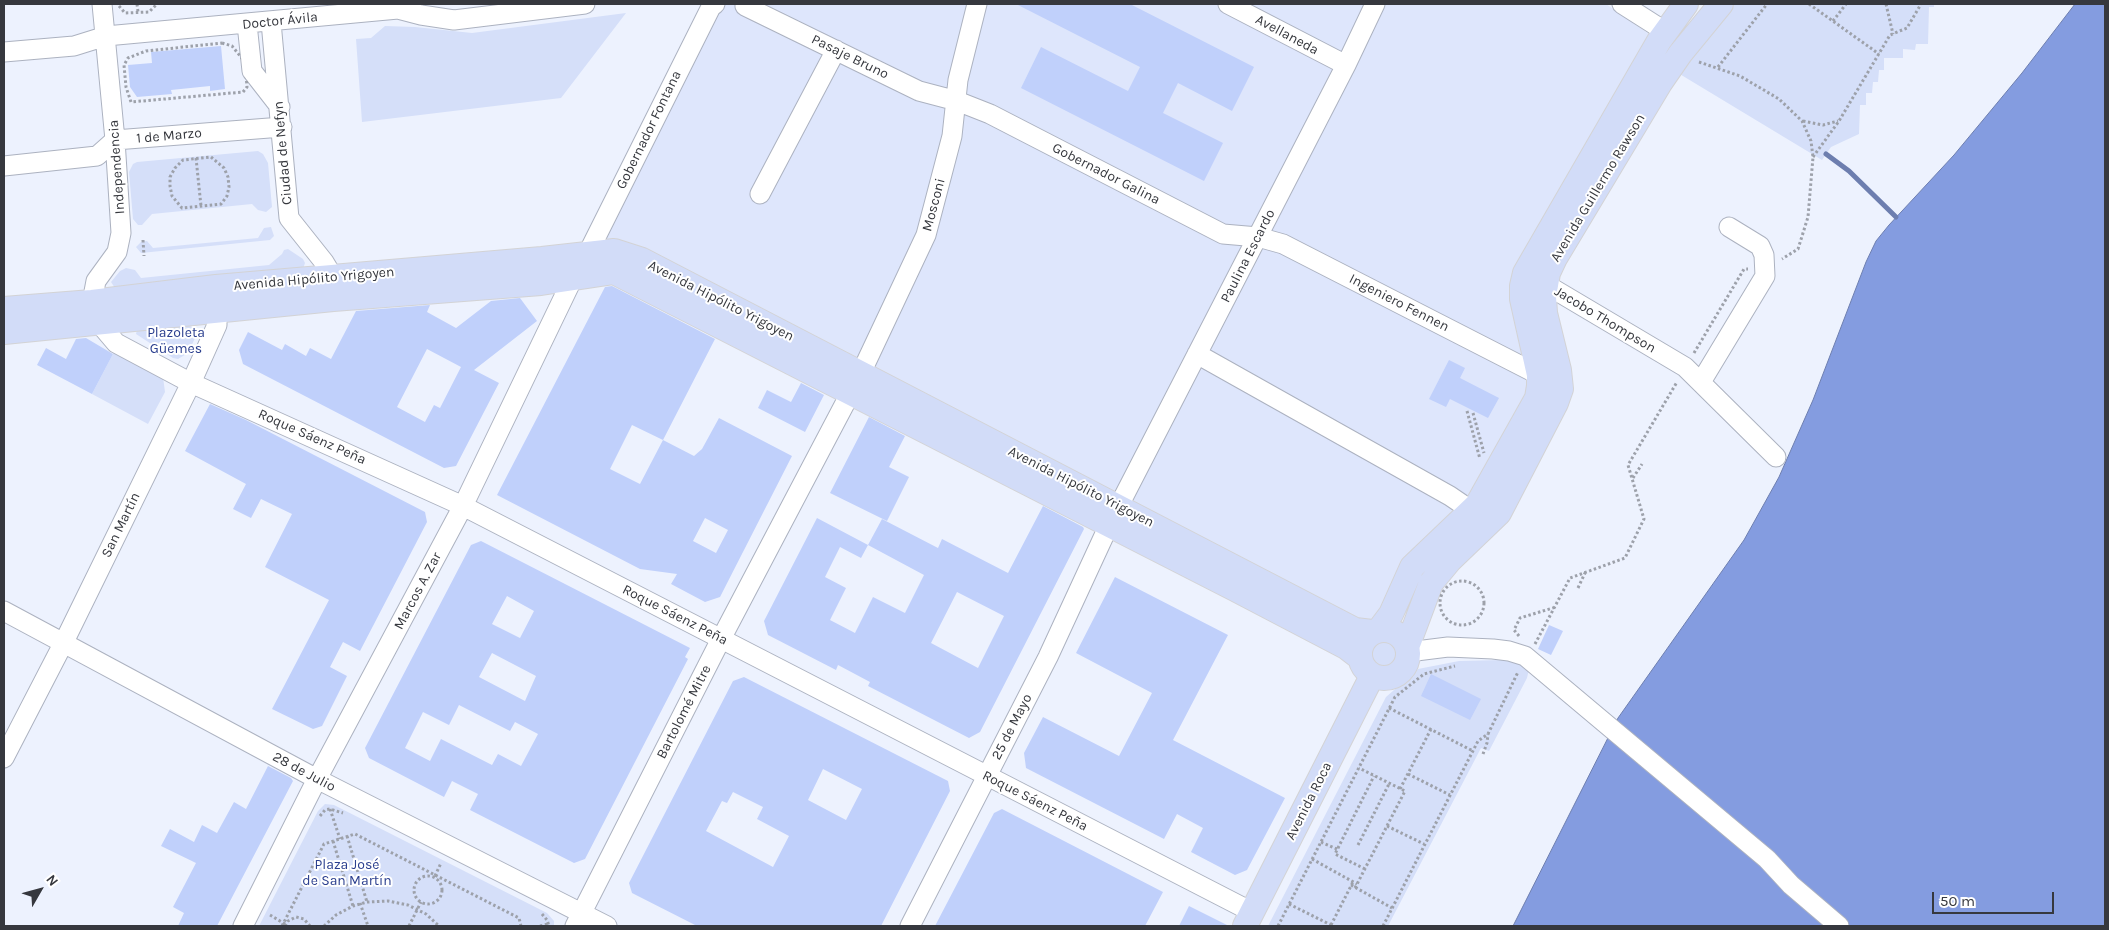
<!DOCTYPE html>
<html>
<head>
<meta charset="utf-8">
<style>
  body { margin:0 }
  #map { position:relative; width:2109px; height:930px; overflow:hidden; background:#edf2fe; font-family:Karla,sans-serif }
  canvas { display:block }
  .frame { position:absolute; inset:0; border:5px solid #36383e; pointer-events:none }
  .north { position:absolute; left:15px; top:865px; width:50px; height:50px; -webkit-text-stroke:4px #fff; paint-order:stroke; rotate:52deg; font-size:14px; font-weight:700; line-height:20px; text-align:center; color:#36383e }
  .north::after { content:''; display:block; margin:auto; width:18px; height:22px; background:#36383e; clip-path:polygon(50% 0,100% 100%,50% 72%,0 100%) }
  .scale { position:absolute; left:1932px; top:892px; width:122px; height:22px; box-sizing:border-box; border:2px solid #36383e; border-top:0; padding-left:6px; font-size:15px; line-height:18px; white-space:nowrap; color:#36383e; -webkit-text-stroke:4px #fff; paint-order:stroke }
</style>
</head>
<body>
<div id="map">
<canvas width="2109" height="930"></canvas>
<div class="frame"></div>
<div class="north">N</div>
<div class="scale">50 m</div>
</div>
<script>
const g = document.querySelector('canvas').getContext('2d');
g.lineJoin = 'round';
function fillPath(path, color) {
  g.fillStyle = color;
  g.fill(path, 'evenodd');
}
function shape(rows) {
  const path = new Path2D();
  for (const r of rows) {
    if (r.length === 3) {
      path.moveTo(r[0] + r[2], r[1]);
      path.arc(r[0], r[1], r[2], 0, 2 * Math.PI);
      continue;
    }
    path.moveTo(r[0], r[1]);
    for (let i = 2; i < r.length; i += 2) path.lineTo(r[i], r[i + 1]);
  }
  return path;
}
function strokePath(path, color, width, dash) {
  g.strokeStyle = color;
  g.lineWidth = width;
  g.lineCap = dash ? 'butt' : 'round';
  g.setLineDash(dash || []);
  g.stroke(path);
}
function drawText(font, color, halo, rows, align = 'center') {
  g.font = font + ' Karla,sans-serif';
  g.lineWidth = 4;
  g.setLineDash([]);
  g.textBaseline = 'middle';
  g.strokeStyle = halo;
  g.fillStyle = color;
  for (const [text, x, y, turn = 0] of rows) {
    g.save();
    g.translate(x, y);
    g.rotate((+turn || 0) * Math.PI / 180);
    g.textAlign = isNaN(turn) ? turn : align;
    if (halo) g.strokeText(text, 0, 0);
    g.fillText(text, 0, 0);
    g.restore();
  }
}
fillPath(shape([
  [715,4,1606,4,1659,41,1541,243,1537,398,1379,630,588,253]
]), '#dee6fc');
fillPath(shape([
  [1735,4,1934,4,1934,7,1929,7,1928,44,1916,44,1915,50,1903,49,1903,58,1884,58,1884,70,1879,70,1878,82,1873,82,1872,93,1866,93,1866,105,1860,105,1859,134,1831,147,1822,160,1678,73],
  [626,13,561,98,362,122,356,39,371,38,385,26,415,27,472,33],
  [258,151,263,154,268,163,272,207,266,212,258,210,252,204,152,214,142,225,138,225,133,219,129,172,133,164,137,162],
  [271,227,274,236,270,240,141,253,136,247,141,242,147,241,153,248,258,238,264,228],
  [288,249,303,259,305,263,303,269,115,288,111,282,120,271,126,268,135,270,141,278,269,265,282,254,284,250],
  [188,325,197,330,196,336,188,353,178,359,173,358,136,334,137,330],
  [114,352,163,377,165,392,148,424,92,394],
  [1383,654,14],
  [1502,660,1516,662,1529,669,1527,678,1489,751,1481,748,1388,926,1268,926,1386,697,1418,669,1459,661],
  [325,804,334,805,547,913,554,921,554,926,259,926,318,811]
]), '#d5dff9');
const water = shape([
  [2075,4,2105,4,2105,926,1513,926,1618,718,1744,540,1779,477,1813,400,1866,262,1876,241,1889,225,1954,155,2022,73,2075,4]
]);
fillPath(water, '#849ce0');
strokePath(water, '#6d7eaf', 1);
strokePath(shape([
  [1826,154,1849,171,1896,217]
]), '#6d7eaf', 5);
fillPath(shape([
  [1016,4,1130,4,1254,67,1232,111,1178,83,1163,113,1223,143,1204,181,1021,88,1041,47,1128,91,1140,67],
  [221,46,225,89,210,91,210,86,171,90,172,94,137,97,130,87,128,65,152,63,151,52],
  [612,286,715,339,663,440,694,456,702,449,719,418,792,456,720,597,705,602,671,584,677,574,640,569,497,495,605,287],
  [632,425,663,440,640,484,610,469],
  [705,518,728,530,716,553,693,541],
  [520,298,537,321,474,370,499,383,456,466,444,468,243,364,239,350,248,332,282,350,285,344,306,356,310,348,331,359,356,311,430,305,427,312,456,328,491,301],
  [427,349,461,367,440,408,434,405,425,422,397,407],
  [86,338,113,354,92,394,37,365,46,348,66,359,76,339],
  [1449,360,1465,368,1460,378,1499,398,1488,418,1450,399,1446,407,1429,399],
  [801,383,824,395,805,432,758,408,767,390,791,402],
  [210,404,246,420,425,512,427,522,360,651,343,642,330,667,347,676,322,726,313,729,272,709,329,600,265,567,292,514,261,499,251,518,233,509,246,484,185,451],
  [869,417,905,436,889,467,909,477,887,521,830,493],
  [1043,506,1083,527,1084,529,980,732,969,738,868,686,870,682,838,665,836,670,768,635,764,621,817,518,868,545,882,519,938,548,942,539,1008,573],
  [868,545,924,575,905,613,873,597,855,633,830,620,846,588,825,577,840,547,861,558],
  [957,592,1004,616,978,668,931,643],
  [481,541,690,648,685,657,688,659,585,859,574,863,470,810,478,794,452,781,444,797,369,758,365,748,471,545],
  [507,596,534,611,520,638,492,624],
  [492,653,536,676,525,701,479,677],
  [459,705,510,731,515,722,538,734,521,766,498,754,492,765,441,739,430,761,405,748,423,712,449,725],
  [1115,577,1228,635,1173,740,1285,798,1247,870,1235,875,1191,852,1203,828,1177,814,1164,839,1026,768,1024,753,1043,717,1119,756,1152,693,1076,653],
  [1549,625,1563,631,1551,655,1538,649],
  [1431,674,1481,699,1470,720,1421,696],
  [744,677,948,781,950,791,881,926,697,926,632,893,629,883,733,681],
  [823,769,862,789,846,820,808,800],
  [733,792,763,807,757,819,789,836,773,867,706,831,722,801,727,803],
  [268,766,291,778,293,781,217,926,178,926,184,913,173,907,196,863,161,846,170,829,194,842,202,825,217,833,234,802,246,809],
  [1002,809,1163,892,1145,926,935,926,994,813],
  [1189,906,1229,926,1179,926]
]), '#c0d0fb');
const minor = shape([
  [102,4,115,140,121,233,117,252,96,281,92,302,99,323,116,343,191,383,463,506,1252,912],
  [1228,4,1346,65],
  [1622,4,1666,32],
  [745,6,919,91,957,101,990,114,1223,234,1258,237,1283,244,1539,375],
  [271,22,289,218,324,262,333,277,333,288],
  [247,24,252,71,280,107],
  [4,52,74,46,106,36,398,9,421,15,454,20,585,4],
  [4,166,97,156,115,140,282,127],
  [760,194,836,50],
  [1535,278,1685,367,1776,457],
  [1197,354,1450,496,1472,511],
  [1701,382,1765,276,1764,255,1760,246,1729,227],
  [4,611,317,779,607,926],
  [1408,652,1448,647,1493,649,1509,651,1525,656,1767,859,1791,885,1839,926],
  [4,758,64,642,191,383,217,325,217,297],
  [243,926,317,779,463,506,573,278,588,253,711,7,715,4],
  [575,926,721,639,861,373,926,235,952,136,958,80,977,4],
  [910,926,1048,657,1109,525,1346,65,1375,4]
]);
const major = shape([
  [4,309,92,302,216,287,542,259,614,251,642,260,1355,630,1372,632],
  [4,332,333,299,541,283,614,272,1235,589,1346,647,1359,657],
  [1384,654,24],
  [1379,630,1391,614,1412,567,1477,505,1537,398,1539,386,1539,375,1522,299,1522,286,1525,273,1659,41,1686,4],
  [1407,647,1431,583,1450,560,1499,513,1556,403,1561,389,1559,370,1545,313,1544,297,1548,273,1555,258,1660,83,1680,54,1721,4],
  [1245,926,1372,676]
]);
strokePath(minor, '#acb2c0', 21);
strokePath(major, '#d3d3d5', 26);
strokePath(shape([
  [137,4,138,12],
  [1809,4,1879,54],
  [1886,4,1893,34],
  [119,6,125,13,149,12,157,4],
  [1833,21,1846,4],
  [222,43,232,46,245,62,247,87,243,92,131,102,126,87,124,65,128,58,146,51,222,43],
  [1699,62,1740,76,1779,99,1802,121,1811,141,1813,157,1808,217,1798,249,1782,259],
  [1718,67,1767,4],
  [1803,121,1823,125,1838,121],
  [211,157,224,168,228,177,229,187,227,196,221,204,182,208,172,196,170,186,170,177,175,168,183,160,211,157],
  [1813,157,1839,121,1890,35,1907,28,1921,4],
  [196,158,201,206],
  [143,240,144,256],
  [1694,353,1744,269,1748,269],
  [1467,411,1480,459],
  [1473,413,1484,453],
  [1633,478,1642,464],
  [1462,603,22],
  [1578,588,1585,573],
  [1519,636,1514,630,1520,618,1556,607],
  [1535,644,1570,578,1625,558,1644,519,1628,465,1677,382],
  [1389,708,1473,751],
  [1483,754,1487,743,1488,734],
  [1408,774,1450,795],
  [1400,789,1431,729],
  [330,809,340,839],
  [320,816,325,810,330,809,343,813],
  [1387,826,1424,844],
  [347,836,367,902],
  [333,841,353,906],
  [1321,842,1337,849],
  [1358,845,1389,784],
  [1312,859,1357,884],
  [1365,869,1335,854,1374,776],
  [435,876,441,863],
  [428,890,14],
  [1351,885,1392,908],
  [1355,888,1405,791,1359,768],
  [360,903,368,926],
  [1289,904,1333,926],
  [542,914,547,920,549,926],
  [270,915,285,924],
  [1331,925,1353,882],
  [282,926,324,844,355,834,519,918,521,926],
  [285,926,288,921,296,917,304,919,310,926],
  [324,926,336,915,353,906,367,902,388,901,408,905,426,914,439,926],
  [409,926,421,902],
  [540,926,548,924],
  [1278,926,1395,697,1424,674,1455,666],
  [1383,926,1478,741,1488,734,1518,672]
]), '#9da1aa', 3, [2.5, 2.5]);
strokePath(minor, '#fff', 19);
strokePath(major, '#d2dcf8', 24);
drawText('14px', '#36383e', '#fff', [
  ["Doctor Ávila",280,21,-6],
  ["Avellaneda",1287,35,28],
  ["Pasaje Bruno",850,57,26],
  ["Gobernador Fontana",649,130,-64],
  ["1 de Marzo",169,136,-5],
  ["Ciudad de Nefyn",283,153,-95],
  ["Independencia",117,167,-94],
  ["Gobernador Galina",1106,174,27],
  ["Avenida Guillermo Rawson",1598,188,-59],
  ["Mosconi",934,205,-75],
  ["Paulina Escardo",1248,256,-63],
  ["Avenida Hipólito Yrigoyen",314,279,-5],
  ["Avenida Hipólito Yrigoyen",721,301,27],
  ["Ingeniero Fennen",1399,303,27],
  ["Jacobo Thompson",1605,320,31],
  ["Roque Sáenz Peña",312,437,24],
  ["Avenida Hipólito Yrigoyen",1081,487,27],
  ["San Martín",121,525,-64],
  ["Marcos A. Zar",418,591,-62],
  ["Roque Sáenz Peña",675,615,27],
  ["Bartolomé Mitre",684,712,-63],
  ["25 de Mayo",1012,727,-63],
  ["28 de Julio",304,772,28],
  ["Roque Sáenz Peña",1035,801,27],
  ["Avenida Roca",1309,801,-63]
]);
drawText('14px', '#2a3e8e', '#fff', [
  ["Plazoleta",176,333],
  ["Güemes",176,349],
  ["Plaza José",347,865],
  ["de San Martín",347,881]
]);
</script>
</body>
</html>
